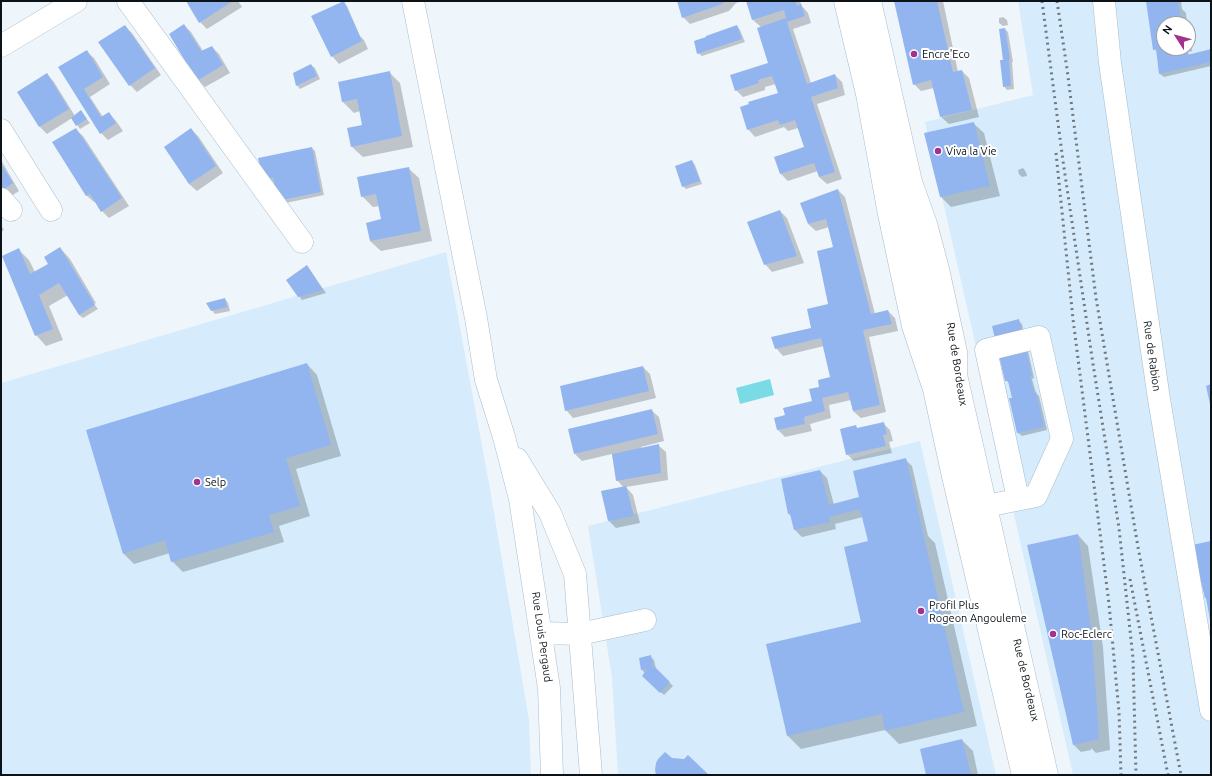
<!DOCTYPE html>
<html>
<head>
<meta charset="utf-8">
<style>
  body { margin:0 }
  #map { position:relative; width:1212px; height:776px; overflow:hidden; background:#eef6fc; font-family:Ubuntu,sans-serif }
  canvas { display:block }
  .frame { position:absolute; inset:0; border:2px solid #0c1318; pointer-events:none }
  .north { position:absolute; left:1156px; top:16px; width:40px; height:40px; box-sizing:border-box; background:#fff; border:1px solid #9ea1a3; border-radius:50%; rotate:306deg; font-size:11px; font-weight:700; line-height:16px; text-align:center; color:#0c1318 }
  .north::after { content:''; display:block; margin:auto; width:14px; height:18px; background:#a2328f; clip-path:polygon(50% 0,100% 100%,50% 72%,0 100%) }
</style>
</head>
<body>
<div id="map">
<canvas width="1212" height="776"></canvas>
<div class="frame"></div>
<div class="north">N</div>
</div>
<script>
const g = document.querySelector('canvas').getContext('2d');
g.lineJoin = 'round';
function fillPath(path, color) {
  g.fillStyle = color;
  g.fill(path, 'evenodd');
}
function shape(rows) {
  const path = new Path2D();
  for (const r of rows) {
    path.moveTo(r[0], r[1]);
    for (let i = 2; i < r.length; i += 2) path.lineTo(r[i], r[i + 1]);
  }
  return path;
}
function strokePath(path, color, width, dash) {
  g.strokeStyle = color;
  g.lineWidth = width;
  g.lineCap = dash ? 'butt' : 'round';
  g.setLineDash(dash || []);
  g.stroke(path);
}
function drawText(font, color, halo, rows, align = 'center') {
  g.font = font + ' Ubuntu,sans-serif';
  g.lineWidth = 4;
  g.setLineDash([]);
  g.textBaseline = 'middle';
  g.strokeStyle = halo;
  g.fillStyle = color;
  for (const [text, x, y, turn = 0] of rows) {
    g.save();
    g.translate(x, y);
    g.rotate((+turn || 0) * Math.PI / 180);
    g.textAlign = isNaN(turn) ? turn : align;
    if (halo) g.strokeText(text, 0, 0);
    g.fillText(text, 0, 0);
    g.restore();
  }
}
fillPath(shape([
  [1018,1,1211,1,1211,775,1073,775,925,122,1033,95],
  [1164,24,1188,24,1188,48,1164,48],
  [446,252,490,489,529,720,531,775,1,775,1,383],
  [920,441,996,775,618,775,612,678,588,526]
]), '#d6ecfc');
fillPath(shape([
  [770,379,774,395,740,404,736,388]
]), '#7bdbe5');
fillPath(shape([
  [187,1,238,1,242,7,207,29,200,22],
  [678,1,742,1,736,3,729,11,690,24,683,17],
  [747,1,800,1,802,6,808,13,811,23,793,29,811,83,835,75,842,82,845,95,817,104,842,179,827,184,819,177,818,171,788,181,781,174,775,157,805,147,798,128,788,131,784,127,755,137,748,129,779,93,776,84,765,87,765,90,743,97,736,90,770,64,761,27,753,20],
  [895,1,943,1,958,72,962,71,969,78,979,117,949,124,941,117,934,88,921,91,914,84],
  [1147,1,1181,1,1182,9,1186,13,1187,24,1164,24,1164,48,1188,48,1188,28,1192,51,1188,52,1189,55,1211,50,1211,66,1164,77,1160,74,1158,52,1154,49],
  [343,3,347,6,360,36,364,40,368,49,339,64,332,56],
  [1003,17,1007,20,1008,25,1003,26,999,23,999,18],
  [184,25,191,32,203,51,212,47,219,54,230,73,205,87,198,80],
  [125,26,132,33,161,75,137,92,130,85],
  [737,26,740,30,745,42,702,56,698,53],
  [1005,29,1008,32,1013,62,1012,62,1014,89,1007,90,1004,86],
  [86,51,94,58,110,84,90,97,103,117,109,113,116,121,123,131,108,140,101,133,60,68],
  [311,65,315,68,320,79,300,89,297,85],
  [389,72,400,83,413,147,363,157,352,147,363,126,360,111,354,113,343,102,339,83],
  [47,74,54,82,75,116,81,112,90,123,80,129,72,118,47,134,40,127],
  [973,123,984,133,1000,196,951,207,940,196],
  [75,129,83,136,129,206,109,218,102,211,96,201,94,202,86,195],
  [191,129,198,136,223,173,197,191,189,184,166,147],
  [312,148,315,151,324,195,281,204,274,182,267,183,263,180],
  [1,160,19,191,8,198,1,191],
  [692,161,695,165,702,184,686,189,683,186],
  [408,168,419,178,432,241,381,251,370,241,382,220,379,206,373,207,362,196],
  [1023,168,1026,172,1027,176,1022,177,1019,174,1018,170],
  [838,190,845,197,875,314,888,311,895,318,898,331,869,337,886,412,861,418,853,411,851,400,829,405,831,418,810,424,812,431,785,437,778,430,775,418,786,416,814,401,820,388,831,378,824,346,783,356,776,348,812,329,829,305,835,247,829,227,816,231,808,224],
  [780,211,787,218,804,263,772,272,765,264],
  [1,225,4,230,1,232],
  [60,248,70,259,96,303,94,304,98,309,83,318,79,315,68,295,49,306,63,340,46,346,36,335,18,249,29,260,35,272,49,264],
  [310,270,326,293,302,300,299,296],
  [225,299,228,303,230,311,215,314,212,310],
  [1018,320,1022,324,1034,378,1032,379,1036,393,1039,396,1047,430,1022,436,1018,433,1011,399,1013,398,1009,383,1006,380],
  [307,364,317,375,341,456,296,469,310,516,279,526,284,542,183,572,172,561,170,553,134,564,124,554,87,431],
  [643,367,650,374,656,398,573,418,566,410],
  [651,410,659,417,664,441,641,447,642,449,658,445,666,452,668,480,626,487,633,495,640,523,616,528,609,521,624,488,617,480,612,454,582,461,575,454],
  [883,423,890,430,893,441,889,442,892,453,854,461,847,454,856,427,858,429],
  [905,459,912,466,928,536,935,543,977,726,899,744,885,730,801,749,787,735,862,623,870,542,863,517,835,524,836,529,802,537,795,530,791,516,789,514,820,471,827,478,834,505,860,498],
  [1078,535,1088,546,1103,647,1110,750,1096,753,1091,748,1091,750,1081,752,1074,745,1028,546],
  [650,656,654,660,656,669,673,686,664,695,643,676,645,673,642,670],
  [962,740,973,751,978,775,927,775]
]), '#0003');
fillPath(shape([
  [186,1,233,1,199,23],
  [344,1,362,41,331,57,311,16],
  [677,1,725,1,722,4,682,18],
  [746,1,796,1,797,6,801,4,805,16,787,22,807,84,835,74,838,88,811,97,835,172,819,177,814,163,780,174,774,157,804,147,795,120,780,125,778,120,747,130,740,107,749,104,748,102,778,93,772,76,758,80,759,83,735,91,730,75,768,63,757,28,786,18,784,10,752,20],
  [894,1,937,1,953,72,962,70,972,110,940,117,931,80,913,85],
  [1146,1,1178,1,1182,24,1164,24,1164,48,1186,48,1187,55,1211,49,1211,62,1159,74,1156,49,1153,50],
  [184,24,201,51,212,46,223,65,197,81,169,34],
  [125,25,155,68,129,86,98,42],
  [737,25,742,39,697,54,694,41,706,37,706,36],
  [1005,28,1010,59,1009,59,1011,86,1003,87,1000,60,1003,60,999,29],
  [87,50,103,77,84,89,101,117,109,112,116,123,100,134,58,67],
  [311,64,317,76,296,86,293,73],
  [390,71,402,136,351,147,347,128,362,125,357,99,342,102,338,82],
  [47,73,69,109,39,127,17,92],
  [81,110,87,119,76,126,71,118],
  [974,122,990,186,940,197,924,133],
  [76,128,122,198,101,212,90,194,86,196,52,142],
  [191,128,216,166,189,184,164,147],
  [312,147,321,192,277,201,273,178,263,180,258,158],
  [692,160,700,181,682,187,675,166],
  [1,164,13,183,1,191],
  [409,167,421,231,370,241,366,223,381,219,376,194,361,197,357,177],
  [838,189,871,314,888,310,892,324,863,330,880,405,853,411,848,392,822,398,825,411,804,417,805,424,777,430,774,418,785,415,783,408,812,401,809,389,819,387,818,380,830,377,821,338,775,349,771,337,811,328,807,309,828,304,817,251,833,247,842,244,833,247,826,219,808,224,800,203],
  [780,210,797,256,764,265,747,222],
  [60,247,95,305,79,315,59,283,39,295,53,329,35,336,2,256,19,248,30,274,48,264,44,257],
  [307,265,323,290,298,297,286,280],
  [225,298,227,307,211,311,206,303],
  [1019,319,1032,375,1030,376,1034,392,1036,392,1044,427,1017,433,1009,398,1012,398,1008,381,1005,381,992,326],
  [307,363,331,445,286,458,300,506,269,515,274,532,171,562,165,540,123,554,86,430],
  [643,366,649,391,565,411,560,386],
  [1211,384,1211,404,1210,404,1206,386],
  [652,409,658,434,574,454,568,429],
  [884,422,887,434,883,435,886,446,846,455,840,429,856,425,857,428],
  [659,444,661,473,616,481,612,454],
  [906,458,964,712,885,731,882,714,787,736,766,644,861,622,844,547,868,541,860,509,829,517,830,522,794,530,790,514,788,514,781,479,820,470,829,505,859,497,853,471],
  [626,486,634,516,608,521,601,491],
  [1078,534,1092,636,1099,739,1073,745,1027,545],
  [1211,541,1211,620,1210,620,1206,598,1205,598,1192,545],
  [651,655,653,668,655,667,670,682,660,693,642,676,647,669,641,670,639,658],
  [962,739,971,775,926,775,920,749],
  [665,752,672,758,684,759,688,755,709,775,656,775,655,770,656,763,658,759]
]), '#92b5ef');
const minor = shape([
  [128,1,302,242],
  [413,1,476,318,486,380,504,437,520,499,549,688,552,775],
  [857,1,919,273,1035,775],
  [1104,1,1110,63,1159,399,1211,710],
  [1,46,76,1],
  [1,130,51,210],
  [1,199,11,210],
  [517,459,550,513,575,574,591,775],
  [986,506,1036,496,1062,439,1039,337,986,350,1018,499],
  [541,633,580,634,645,620]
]);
const major = shape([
  [845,1,867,94,889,214,913,326,934,389,952,472,1023,775],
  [870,1,911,182,926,224,938,269,956,352,956,375,1047,775]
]);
strokePath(minor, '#a9bccb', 23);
strokePath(major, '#a9bccb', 23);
strokePath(minor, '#fff', 22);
strokePath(major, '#fff', 22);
strokePath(shape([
  [1042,1,1063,161,1093,364,1119,528,1133,658,1136,775],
  [1057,1,1067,69,1096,298,1138,547,1181,775],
  [1056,153,1073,319,1109,604,1119,712,1121,775],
  [1130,579,1168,775]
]), '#71787e', 3, [2, 4]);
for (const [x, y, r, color] of [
  [914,54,4,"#a2328f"],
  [938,151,4,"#a2328f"],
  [197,482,4,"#a2328f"],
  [921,611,4,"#a2328f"],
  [1053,634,4,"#a2328f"]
]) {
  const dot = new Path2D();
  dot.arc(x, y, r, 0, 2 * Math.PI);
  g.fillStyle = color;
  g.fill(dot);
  strokePath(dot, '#fff', 1.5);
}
drawText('11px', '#0c1318', '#fff', [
  ["Encre'Eco",922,54],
  ["Viva la Vie",946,151],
  ["Selp",205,482],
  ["Profil Plus",929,605],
  ["Rogeon Angouleme",929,618],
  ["Roc-Eclerc",1061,634]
], 'left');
drawText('11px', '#0c1318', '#fff', [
  ["Rue de Rabion",1152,356,82],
  ["Rue de Bordeaux",957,364,81],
  ["Rue Louis Pergaud",542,637,82],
  ["Rue de Bordeaux",1026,680,77]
]);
</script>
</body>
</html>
